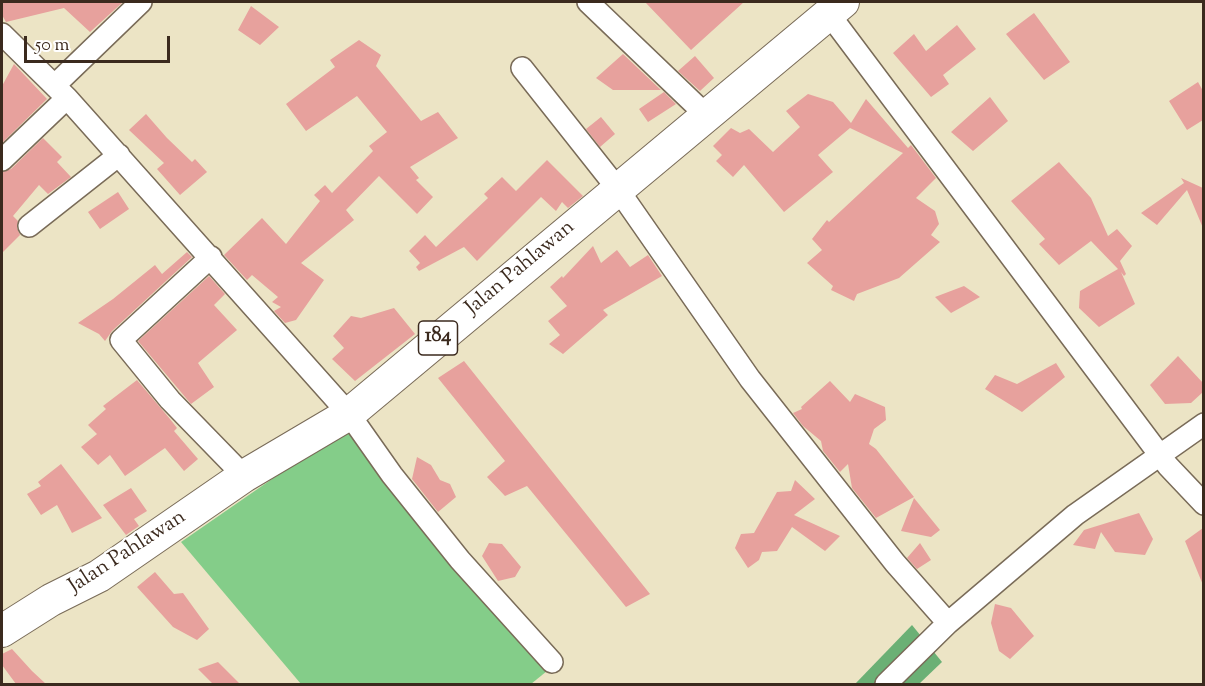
<!DOCTYPE html>
<html>
<head>
<meta charset="utf-8">
<style>
  body { margin:0 }
  #map { position:relative; width:1205px; height:686px; overflow:hidden; background:#ece4c5; font-family:"Sorts Mill Goudy",serif }
  canvas { display:block }
  .frame { position:absolute; inset:0; border:3px solid #3b2a1e; pointer-events:none }
  .scale { position:absolute; left:24px; top:36px; width:146px; height:27px; box-sizing:border-box; border:3px solid #3b2a1e; border-top:0; padding-left:8px; font-size:18px; line-height:21px; white-space:nowrap; color:#3b2a1e; -webkit-text-stroke:4px #fff; paint-order:stroke }
</style>
</head>
<body>
<div id="map">
<canvas width="1205" height="686"></canvas>
<div class="frame"></div>
<div class="scale">50 m</div>
</div>
<script>
const g = document.querySelector('canvas').getContext('2d');
g.lineJoin = 'round';
function fillPath(path, color) {
  g.fillStyle = color;
  g.fill(path, 'evenodd');
}
function shape(rows) {
  const path = new Path2D();
  for (const r of rows) {
    path.moveTo(r[0], r[1]);
    for (let i = 2; i < r.length; i += 2) path.lineTo(r[i], r[i + 1]);
  }
  return path;
}
function strokePath(path, color, width, dash) {
  g.strokeStyle = color;
  g.lineWidth = width;
  g.lineCap = dash ? 'butt' : 'round';
  g.setLineDash(dash || []);
  g.stroke(path);
}
function drawText(font, color, halo, rows, align = 'center') {
  g.font = font + ' "Sorts Mill Goudy",serif';
  g.lineWidth = 4.5;
  g.setLineDash([]);
  g.textBaseline = 'middle';
  g.strokeStyle = halo;
  g.fillStyle = color;
  for (const [text, x, y, turn = 0] of rows) {
    g.save();
    g.translate(x, y);
    g.rotate((+turn || 0) * Math.PI / 180);
    g.textAlign = isNaN(turn) ? turn : align;
    if (halo) g.strokeText(text, 0, 0);
    g.fillText(text, 0, 0);
    g.restore();
  }
}
fillPath(shape([
  [350,425,547,671,531,684,301,684,181,542]
]), '#84cd89');
fillPath(shape([
  [912,625,942,662,919,684,855,684]
]), '#6bb075');
fillPath(shape([
  [2,2,123,2,90,32,64,8,6,22,2,15],
  [645,2,744,2,691,50],
  [251,6,279,27,260,45,238,30],
  [1034,13,1070,62,1044,80,1006,34],
  [957,25,976,49,943,75,949,84,931,97,893,53,914,34,926,51],
  [359,40,381,55,376,66,421,121,438,112,458,138,410,167,419,178,416,180,433,197,417,214,379,176,346,210,354,220,301,263,324,280,296,320,285,323,274,311,281,307,272,302,278,297,252,275,247,280,224,255,262,218,286,244,320,201,314,195,325,185,332,193,373,151,369,146,387,132,357,96,306,131,286,104,335,67,330,60],
  [623,54,661,90,613,90,596,78],
  [695,56,714,78,700,91,678,71],
  [14,64,47,99,2,143,2,86],
  [1198,82,1203,91,1203,120,1187,130,1169,101],
  [664,92,676,104,648,122,639,109],
  [808,94,833,102,851,123,866,99,908,148,911,145,936,178,916,198,935,211,939,224,931,235,940,242,899,278,857,294,854,301,831,290,833,286,807,263,822,250,812,239,827,220,829,222,903,153,850,128,818,155,833,172,784,212,744,165,733,177,716,161,722,155,713,146,731,128,740,133,749,129,773,152,800,127,786,111],
  [990,97,1008,121,973,151,951,132],
  [146,114,167,138,192,162,195,159,207,172,180,195,157,169,164,163,129,130],
  [601,117,615,134,600,147,586,129],
  [43,138,62,157,57,162,71,177,48,194,39,185,13,216,18,221,17,228,20,235,2,253,2,172,11,169],
  [547,160,583,196,568,208,562,202,556,211,541,197,477,261,464,247,419,271,416,267,420,263,409,251,425,235,436,247,488,198,484,194,502,177,516,191],
  [1059,162,1091,198,1108,236,1117,229,1132,246,1120,261,1126,274,1124,276,1121,272,1135,304,1099,327,1079,308,1080,291,1118,269,1091,241,1059,265,1039,244,1045,239,1011,201],
  [1181,178,1203,188,1203,228,1187,190,1157,225,1141,213,1184,183],
  [118,192,129,209,100,229,88,212],
  [593,246,601,263,617,250,630,267,648,255,662,276,603,310,608,315,563,354,549,344,560,335,548,321,567,306,550,287,562,276,563,278],
  [187,252,192,257,112,331,105,341,99,334,78,323,113,299,155,265,162,274],
  [209,276,225,294,214,305,237,330,198,363,214,387,191,404,138,341],
  [964,286,980,297,951,313,935,297],
  [394,308,415,334,355,381,332,359,344,348,333,336,351,316,361,318],
  [1178,356,1203,383,1203,392,1191,403,1165,404,1150,385],
  [464,361,650,594,626,607,527,486,505,496,487,477,505,461,438,378],
  [1056,363,1065,377,1022,412,985,389,995,375,1017,384],
  [137,380,170,419,177,428,174,431,198,459,184,471,165,448,125,476,110,455,98,465,81,447,97,434,88,425,106,409,103,406],
  [830,381,850,402,855,394,885,407,886,420,874,429,869,444,876,449,914,497,876,518,852,488,848,464,840,472,823,451,821,441,803,426,793,413,802,409,801,407],
  [417,457,431,465,440,480,450,484,456,497,438,512,412,479],
  [61,464,102,518,72,533,57,505,41,515,27,494,41,486,38,482],
  [795,480,815,499,794,515,840,536,825,551,792,527,777,551,762,552,759,560,748,568,735,548,741,534,754,533,777,492,791,491],
  [131,488,147,511,134,519,139,526,126,535,103,505],
  [914,498,940,530,931,537,901,531],
  [1139,513,1153,539,1145,555,1115,552,1101,532,1095,549,1073,545,1084,530],
  [1203,528,1203,585,1185,541],
  [489,543,502,544,521,567,515,577,498,581,482,556],
  [920,543,931,560,917,569,907,558],
  [155,572,174,594,183,593,209,629,197,640,173,627,137,587],
  [995,604,1011,608,1034,636,1010,659,999,651,991,623],
  [12,649,32,671,46,684,16,684,2,665,2,654],
  [218,662,240,684,213,684,198,669]
]), '#e7a19d');
const minor = shape([
  [588,2,706,115],
  [829,14,1168,466,1204,504],
  [2,34,67,98,349,414,392,475,460,560,552,662],
  [522,68,617,188,750,379,895,563,948,623],
  [55,85,141,2],
  [2,160,67,98],
  [29,226,119,155],
  [211,257,121,340,170,400,244,476],
  [886,684,948,623,1075,515,1204,424]
]);
const primary = shape([
  [2,631,51,600,99,576,244,476,349,414,843,2]
]);
strokePath(minor, '#796b58', 24);
strokePath(primary, '#796b58', 34);
strokePath(minor, '#fff', 21);
strokePath(primary, '#fff', 32);
for (const [x, y, w] of [
  [438,338,39]
]) {
  const box = new Path2D();
  box.roundRect(x - w / 2, y - 17, w, 34, 4.5);
  g.fillStyle = '#fff';
  g.fill(box);
  strokePath(box, '#3b2a1e', 1.5);
}
drawText('bold 20px', '#3b2a1e', null, [
  ["184",438,338]
]);
drawText('21px', '#3b2a1e', '#fff', [
  ["Jalan Pahlawan",521,269,-40],
  ["Jalan Pahlawan",128,553,-33]
]);
</script>
</body>
</html>
